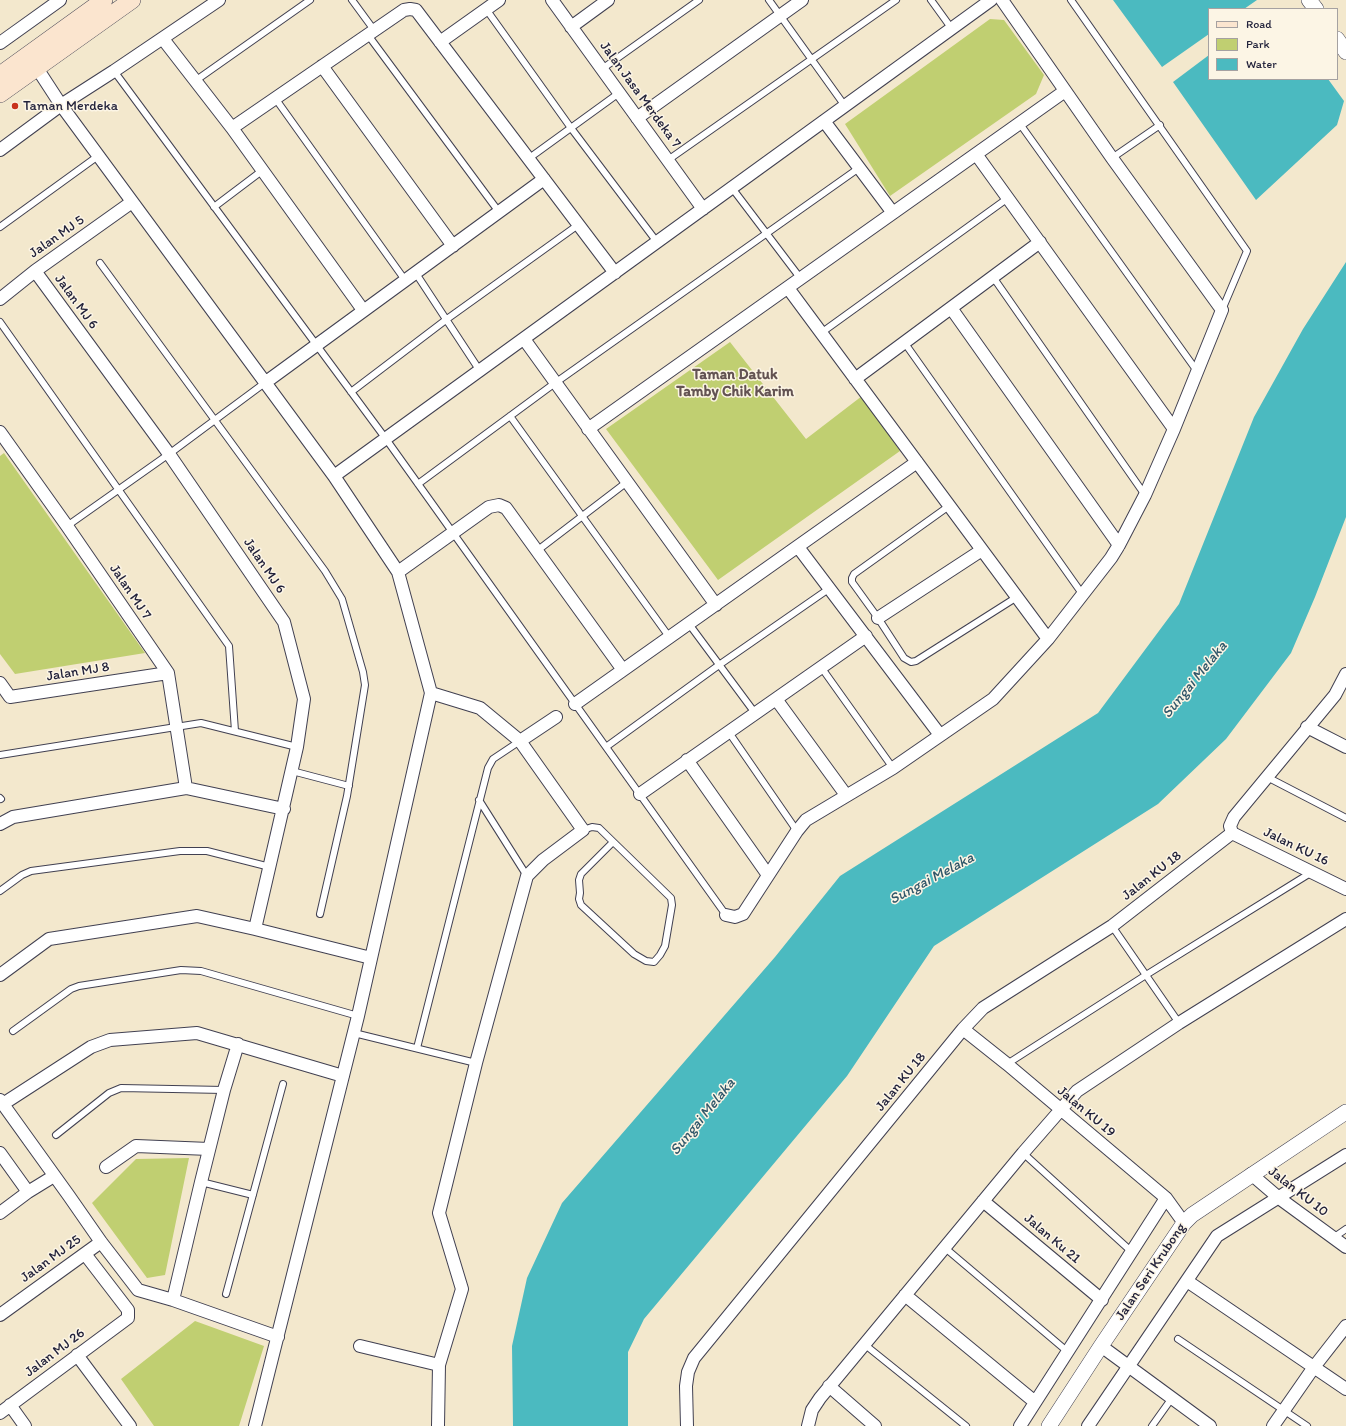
<!DOCTYPE html>
<html>
<head>
<meta charset="utf-8">
<style>
  body { margin:0 }
  #map { position:relative; width:1346px; height:1426px; overflow:hidden; background:#f3e8cd; font-family:Itim,sans-serif }
  canvas { display:block }
  .legend { position:absolute; left:1208px; top:8px; width:130px; height:72px; box-sizing:border-box; background:#fcf5e5; border:1px solid #a5a1a1; margin:0; padding:5px 7px; list-style:none; font-size:12px; color:#22223b }
  .legend li { display:flex; align-items:center; gap:8px; height:20px }
  .legend b { width:20px; border:1px solid #a5a1a1 }
</style>
</head>
<body>
<div id="map">
<canvas width="1346" height="1426"></canvas>
<ul class="legend">
<li><b style="height:5px;background:#fbe5cf"></b>Road</li>
<li><b style="height:11px;background:#c0cf71"></b>Park</li>
<li><b style="height:11px;background:#4bbac0"></b>Water</li>
</ul>
</div>
<script>
const g = document.querySelector('canvas').getContext('2d');
g.lineJoin = 'round';
function fillPath(path, color) {
  g.fillStyle = color;
  g.fill(path, 'evenodd');
}
function shape(rows) {
  const path = new Path2D();
  for (const r of rows) {
    path.moveTo(r[0], r[1]);
    for (let i = 2; i < r.length; i += 2) path.lineTo(r[i], r[i + 1]);
  }
  return path;
}
function strokePath(path, color, width, dash) {
  g.strokeStyle = color;
  g.lineWidth = width;
  g.lineCap = dash ? 'butt' : 'round';
  g.setLineDash(dash || []);
  g.stroke(path);
}
function drawText(font, color, halo, rows, align = 'center') {
  g.font = font + ' Itim,sans-serif';
  g.lineWidth = 3;
  g.setLineDash([]);
  g.textBaseline = 'middle';
  g.strokeStyle = halo;
  g.fillStyle = color;
  for (const [text, x, y, turn = 0] of rows) {
    g.save();
    g.translate(x, y);
    g.rotate((+turn || 0) * Math.PI / 180);
    g.textAlign = isNaN(turn) ? turn : align;
    if (halo) g.strokeText(text, 0, 0);
    g.fillText(text, 0, 0);
    g.restore();
  }
}
fillPath(shape([
  [990,19,1004,20,1044,75,1036,94,890,196,845,124],
  [730,342,806,439,862,396,900,451,718,580,606,429],
  [4,453,145,653,15,674,0,654,0,456],
  [189,1158,165,1275,147,1278,92,1203,136,1159],
  [195,1321,264,1346,239,1426,154,1426,121,1379]
]), '#c0cf71');
fillPath(shape([
  [1113,0,1257,0,1244,9,1209,9,1209,34,1162,67],
  [1209,55,1209,79,1328,79,1344,101,1337,125,1256,200,1173,82],
  [1346,262,1346,517,1315,597,1291,653,1226,739,1158,804,934,946,847,1076,644,1319,628,1352,628,1426,513,1426,512,1346,527,1278,562,1203,775,957,840,876,1098,713,1179,604,1254,417,1303,329]
]), '#4bbac0');
const service = shape([
  [352,0,374,30],
  [769,0,845,106],
  [931,0,952,29],
  [1071,0,1247,251,1222,310],
  [486,9,571,128,657,242],
  [368,35,499,212],
  [602,69,699,0],
  [114,71,386,439,726,915],
  [195,81,310,0],
  [275,98,405,280],
  [1020,124,1197,371],
  [1112,158,1160,125],
  [528,159,619,93],
  [668,160,896,0],
  [732,188,801,279],
  [214,207,263,170],
  [0,227,98,156],
  [100,263,325,571,342,599,363,672,365,685,347,796,320,914],
  [415,272,480,371],
  [993,277,1145,495],
  [0,322,229,646,235,731],
  [821,333,1008,198],
  [904,342,1083,595],
  [351,392,447,319,578,225],
  [510,416,670,638],
  [418,484,555,383,859,168],
  [949,506,854,574,852,578,852,582,878,618,904,658,911,662,916,661,1017,597],
  [67,526,169,454,266,382],
  [538,550,627,482],
  [689,624,755,713],
  [821,667,893,768],
  [728,731,797,831],
  [606,747,719,665,830,588],
  [0,755,201,723,297,747],
  [292,771,349,786],
  [1267,777,1346,818],
  [0,798,1,799],
  [479,800,527,876],
  [583,830,592,827,599,828,671,898,672,905,665,946,660,955,654,962,646,961,634,954,581,905,579,899,580,893,579,880,581,874,613,842],
  [0,891,22,875,31,871,180,851,207,851,270,867],
  [1112,926,1179,1023],
  [13,1031,71,989,79,986,181,970,201,971,358,1016],
  [354,1033,476,1063],
  [417,1048,488,768,493,759,520,741],
  [1007,1064,1146,975,1312,872],
  [56,1135,109,1093,121,1088,224,1090],
  [1023,1153,1132,1252],
  [201,1182,253,1195],
  [1333,1238,1346,1229],
  [944,1247,1068,1352],
  [226,1294,283,1084],
  [1178,1339,1307,1426],
  [864,1344,966,1426],
  [1152,1426,1172,1398]
]);
const minor = shape([
  [552,0,703,209],
  [571,27,608,0],
  [163,39,232,128,363,310],
  [440,42,499,0],
  [0,43,60,0],
  [33,62,61,105,334,476,398,572,431,693,358,1016,255,1426],
  [322,66,453,246],
  [637,118,802,0],
  [824,121,893,213],
  [232,128,404,10,410,9,416,10,615,273],
  [0,150,61,105,114,71,219,0],
  [976,154,1174,429],
  [35,271,169,454,284,622,304,699,297,747,255,929],
  [788,288,1048,639],
  [0,299,35,271,132,202],
  [951,308,1119,545],
  [524,339,716,605],
  [855,379,1040,242],
  [266,382,544,179],
  [588,429,1065,91],
  [0,432,67,526,168,673,186,788],
  [334,476,991,0],
  [798,547,940,735],
  [398,572,489,507,499,505,506,508,623,670],
  [878,618,982,550],
  [0,683,10,697,168,673],
  [431,693,480,708,520,741,583,830,543,860,527,876,476,1063,439,1213,462,1289,439,1365,438,1426],
  [776,699,846,795],
  [575,704,917,462],
  [1307,727,1346,747],
  [520,741,556,717],
  [687,760,768,875],
  [640,794,866,636],
  [0,824,13,817,186,788,284,809],
  [1232,833,1230,826,1234,817,1335,695,1346,674],
  [1232,833,1346,889],
  [726,915,735,917,743,914,797,831,806,820,893,768,993,699,1048,639,1111,558,1119,545,1145,495,1174,429,1222,310,1112,158,1002,0],
  [0,975,49,939,197,916,255,929,371,958],
  [963,1029,1007,1064,1166,1198,1184,1223],
  [0,1100,69,1196,101,1242,138,1290,173,1300,278,1337],
  [3,1104,91,1047,110,1040,197,1033,343,1076],
  [0,1153,28,1192],
  [106,1167,136,1146,209,1149],
  [1251,1174,1279,1198,1346,1247],
  [983,1201,1102,1300],
  [0,1213,28,1192,54,1176],
  [1187,1281,1346,1389],
  [905,1295,1035,1402],
  [173,1300,201,1182,224,1090,238,1044],
  [0,1315,101,1242],
  [360,1346,439,1365],
  [1101,1346,1210,1426],
  [77,1355,130,1426],
  [829,1386,875,1426],
  [10,1405,25,1426],
  [0,1413,128,1318,128,1310,85,1254],
  [687,1426,686,1386,688,1372,694,1358,963,1029,983,1008,1112,926,1232,833],
  [808,1426,812,1410,820,1398,1023,1153,1077,1091,1179,1023,1346,919],
  [1020,1426,1166,1198],
  [1088,1426,1217,1236,1346,1155],
  [1273,1426,1314,1367,1346,1326]
]);
const tertiary = shape([
  [1309,0,1316,9],
  [1337,39,1346,52],
  [1049,1426,1101,1346,1184,1223,1192,1215,1346,1112]
]);
const secondary = shape([
  [0,75,104,0],
  [0,94,132,0]
]);
strokePath(service, '#414051', 8);
strokePath(minor, '#414051', 14);
strokePath(tertiary, '#414051', 16);
strokePath(secondary, '#414051', 18);
strokePath(service, '#fff', 6);
strokePath(minor, '#fff', 12);
strokePath(tertiary, '#fff', 15);
strokePath(secondary, '#fbe5cf', 17);
for (const [x, y, r, color] of [
  [15,106,4,"#c8321e"]
]) {
  const dot = new Path2D();
  dot.arc(x, y, r, 0, 2 * Math.PI);
  g.fillStyle = color;
  g.fill(dot);
  strokePath(dot, '#fcf5e5', 1.5);
}
drawText('14px', '#22223b', '#fcf5e5', [
  ["Jalan Jasa Merdeka 7",640,95,54],
  ["Jalan MJ 5",57,237,-35],
  ["Jalan MJ 6",76,302,54],
  ["Jalan MJ 6",264,566,56],
  ["Jalan MJ 7",130,592,56],
  ["Jalan MJ 8",78,672,-9],
  ["Jalan KU 16",1296,847,26],
  ["Jalan KU 18",1152,876,-38],
  ["Jalan KU 18",901,1082,-51],
  ["Jalan KU 19",1086,1112,40],
  ["Jalan KU 10",1298,1192,38],
  ["Jalan Ku 21",1052,1239,40],
  ["Jalan MJ 25",51,1259,-36],
  ["Jalan Seri Krubong",1151,1272,-56],
  ["Jalan MJ 26",55,1353,-37]
]);
drawText('14px', '#22223b', '#fcf5e5', [
  ["Taman Merdeka",23,106]
], 'left');
drawText('bold 15px', '#635352', '#fcf5e5', [
  ["Taman Datuk",735,375],
  ["Tamby Chik Karim",735,392]
]);
drawText('italic 15px', '#30576a', '#fcf5e5', [
  ["Sungai Melaka",1195,680,-51],
  ["Sungai Melaka",932,879,-28],
  ["Sungai Melaka",703,1117,-51]
]);
</script>
</body>
</html>
